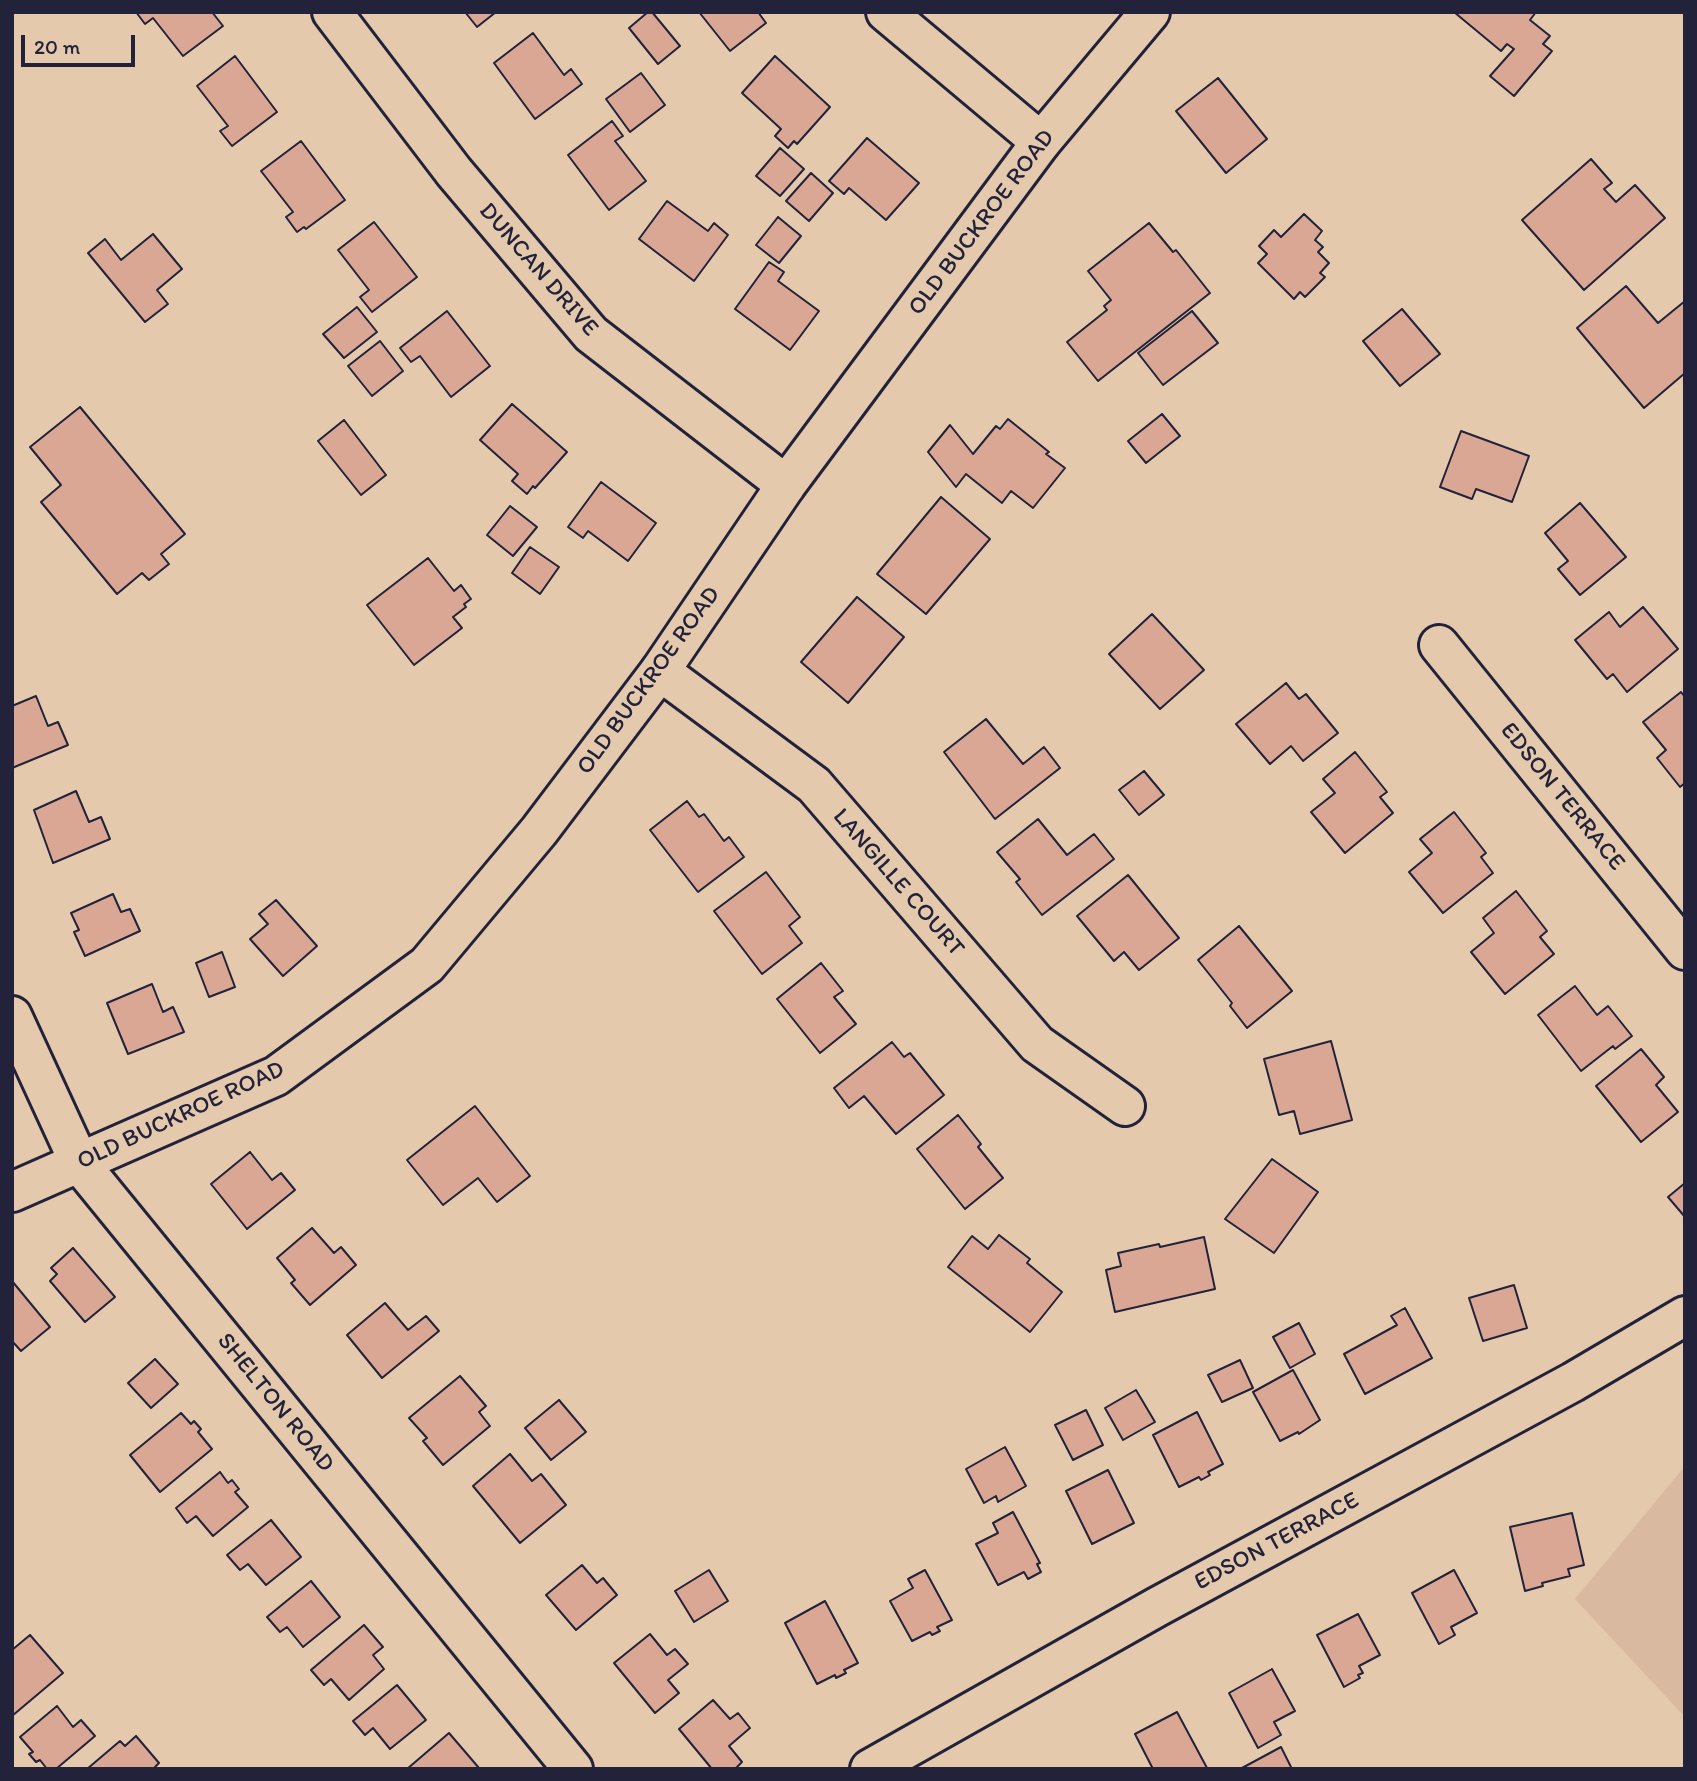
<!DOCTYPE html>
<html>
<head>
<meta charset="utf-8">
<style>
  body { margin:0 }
  #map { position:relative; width:1697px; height:1781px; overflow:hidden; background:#e4c9ac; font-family:Itim,sans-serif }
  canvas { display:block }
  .frame { position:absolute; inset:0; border:14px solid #22223b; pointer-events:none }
  .scale { position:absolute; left:21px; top:35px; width:114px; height:32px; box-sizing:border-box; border:4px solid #22223b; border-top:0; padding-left:9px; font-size:21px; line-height:24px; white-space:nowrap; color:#22223b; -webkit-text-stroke:5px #e4c9ac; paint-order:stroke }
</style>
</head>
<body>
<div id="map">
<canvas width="1697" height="1781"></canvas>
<div class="frame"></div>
<div class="scale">20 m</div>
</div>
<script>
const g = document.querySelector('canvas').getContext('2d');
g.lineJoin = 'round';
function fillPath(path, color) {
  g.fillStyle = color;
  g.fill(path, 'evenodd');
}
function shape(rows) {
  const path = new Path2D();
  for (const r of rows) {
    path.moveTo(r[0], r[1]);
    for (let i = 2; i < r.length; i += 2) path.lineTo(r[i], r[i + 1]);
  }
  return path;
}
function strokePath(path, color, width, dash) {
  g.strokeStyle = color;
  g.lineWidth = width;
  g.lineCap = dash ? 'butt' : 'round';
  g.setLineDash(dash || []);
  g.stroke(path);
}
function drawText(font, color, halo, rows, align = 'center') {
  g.font = font + ' Itim,sans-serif';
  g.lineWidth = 5;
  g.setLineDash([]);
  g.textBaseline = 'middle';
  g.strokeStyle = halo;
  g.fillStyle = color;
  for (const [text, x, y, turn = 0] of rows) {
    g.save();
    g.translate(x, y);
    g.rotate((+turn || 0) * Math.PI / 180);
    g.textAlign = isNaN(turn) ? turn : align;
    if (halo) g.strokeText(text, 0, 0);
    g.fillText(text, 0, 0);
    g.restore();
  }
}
fillPath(shape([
  [1685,1466,1685,1717,1575,1599]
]), '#d9b9a0');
const building = shape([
  [136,12,212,12,223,26,183,56,153,18,145,24,136,12],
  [465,12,496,12,477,27,465,12],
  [648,12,652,12,680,46,658,64,629,28,648,12],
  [699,12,758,12,766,23,730,51,699,12],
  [1454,12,1536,12,1530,20,1550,36,1543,44,1552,51,1514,96,1490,76,1514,49,1507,44,1501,51,1454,12],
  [533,33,564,75,571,69,582,84,535,119,494,63,533,33],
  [235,56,277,112,232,146,220,131,228,126,197,86,235,56],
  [775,56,830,107,797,144,794,141,788,148,775,136,781,129,742,93,775,56],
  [641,73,665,105,630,132,606,99,641,73],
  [1218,78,1267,139,1226,173,1176,111,1218,78],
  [612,121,623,136,615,141,646,181,609,210,568,155,612,121],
  [867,138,919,183,886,220,849,188,844,194,829,181,867,138],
  [301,141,345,200,306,229,304,227,297,232,286,217,293,212,261,171,301,141],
  [780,148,804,169,780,196,756,176,780,148],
  [1591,159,1612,183,1604,189,1616,202,1635,185,1665,218,1584,290,1522,220,1591,159],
  [811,173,833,193,809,221,786,201,811,173],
  [667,201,708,231,714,223,728,235,694,281,639,239,667,201],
  [1304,214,1322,231,1315,240,1323,247,1318,252,1329,263,1320,273,1325,277,1305,297,1300,292,1294,299,1258,263,1267,254,1259,246,1274,230,1281,237,1304,214],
  [778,217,801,236,779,263,756,245,778,217],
  [374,222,417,277,372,312,360,297,369,290,338,250,374,222],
  [1149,223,1173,252,1176,250,1210,293,1098,381,1067,342,1107,310,1104,306,1111,300,1088,271,1149,223],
  [153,234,182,269,157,290,168,304,145,322,88,253,105,239,121,260,153,234],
  [769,262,784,272,778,281,819,311,790,350,735,309,769,262],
  [1626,286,1658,323,1685,301,1685,373,1644,408,1577,328,1626,286],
  [357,307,377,332,344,358,323,334,357,307],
  [1402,309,1440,354,1400,386,1363,341,1402,309],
  [447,311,490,366,451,397,420,356,411,362,400,348,447,311],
  [1192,311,1218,343,1163,385,1138,353,1192,311],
  [380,341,403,371,372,396,348,366,380,341],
  [512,404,567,452,535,488,533,486,527,494,512,481,518,474,480,440,512,404],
  [80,407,185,534,161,554,169,564,149,580,142,573,117,594,41,502,61,485,30,447,80,407],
  [1162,414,1180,436,1146,463,1128,441,1162,414],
  [1008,419,1049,452,1046,454,1065,468,1033,508,1011,491,1002,503,966,474,956,487,928,452,950,425,973,454,996,426,1000,429,1008,419],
  [344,420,386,475,361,495,318,441,344,420],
  [1461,431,1529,456,1512,502,1476,489,1472,499,1440,487,1461,431],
  [601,482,656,523,628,561,588,531,583,538,568,527,601,482],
  [941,497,990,539,926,614,877,574,941,497],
  [1580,503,1626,557,1580,595,1558,569,1568,561,1545,533,1580,503],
  [510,506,537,527,513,556,487,535,510,506],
  [530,547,559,567,540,594,512,573,530,547],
  [428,558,454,591,461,585,471,599,464,604,466,607,453,617,462,628,414,665,367,605,428,558],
  [857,597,904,637,848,703,801,662,857,597],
  [1643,607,1678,649,1627,692,1613,674,1607,679,1575,640,1609,612,1620,627,1643,607],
  [1152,614,1204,670,1160,709,1109,654,1152,614],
  [1286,683,1299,699,1306,694,1338,733,1303,761,1291,746,1270,764,1236,724,1286,683],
  [1681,692,1685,697,1685,783,1680,787,1657,758,1666,750,1643,722,1681,692],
  [36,696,48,726,58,722,68,745,12,768,12,706,36,696],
  [986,719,1023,764,1044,747,1060,768,995,819,944,752,986,719],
  [1355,752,1387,792,1380,797,1393,813,1345,853,1311,812,1335,793,1323,779,1355,752],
  [1144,771,1164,795,1139,815,1119,790,1144,771],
  [76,791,89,822,101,817,110,839,53,863,34,810,76,791],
  [687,801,699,817,704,814,724,841,729,837,744,857,698,892,650,830,687,801],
  [1454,812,1486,853,1481,857,1493,873,1443,913,1409,872,1432,853,1420,839,1454,812],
  [1038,819,1067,855,1094,834,1114,859,1042,915,1016,882,1020,879,997,852,1038,819],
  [766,872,800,917,789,926,802,943,762,974,714,911,766,872],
  [1128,875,1179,938,1139,970,1124,952,1114,961,1077,916,1128,875],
  [1516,891,1547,931,1540,937,1554,954,1505,994,1471,952,1494,933,1483,918,1516,891],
  [113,894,121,912,130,909,140,931,85,956,74,932,79,930,71,913,113,894],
  [276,900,317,946,283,976,250,939,268,924,259,914,276,900],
  [1239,926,1292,991,1247,1028,1230,1006,1232,1003,1198,960,1239,926],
  [222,952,235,987,209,997,196,963,222,952],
  [821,963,843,991,834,997,856,1024,820,1053,777,999,821,963],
  [152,984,163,1012,173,1007,184,1032,128,1054,107,1003,152,984],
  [1575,986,1597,1015,1608,1006,1632,1036,1615,1049,1613,1046,1581,1071,1538,1015,1575,986],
  [1331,1041,1352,1120,1300,1134,1294,1111,1279,1115,1264,1059,1331,1041],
  [892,1042,904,1057,910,1053,944,1095,896,1134,864,1096,849,1108,834,1088,892,1042],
  [1641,1049,1664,1077,1656,1085,1678,1112,1641,1142,1596,1086,1641,1049],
  [475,1106,530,1176,497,1202,478,1178,443,1205,407,1160,475,1106],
  [958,1115,981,1144,978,1147,1003,1178,965,1209,917,1149,958,1115],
  [250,1152,272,1180,281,1173,295,1190,247,1229,211,1184,250,1152],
  [1272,1159,1318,1192,1274,1253,1225,1219,1272,1159],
  [1685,1183,1685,1217,1668,1197,1685,1183],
  [312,1228,334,1253,341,1247,356,1265,310,1305,291,1283,295,1280,277,1258,312,1228],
  [999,1235,1030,1259,1027,1263,1062,1292,1030,1332,948,1267,972,1236,988,1249,999,1235],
  [1204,1237,1215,1289,1115,1312,1106,1270,1121,1266,1118,1253,1159,1244,1160,1247,1204,1237],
  [73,1248,115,1297,85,1322,50,1281,57,1274,51,1268,73,1248],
  [12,1281,50,1327,21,1351,12,1341,12,1281],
  [1514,1285,1527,1328,1483,1341,1469,1298,1514,1285],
  [385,1303,408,1330,426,1316,439,1331,382,1378,347,1335,385,1303],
  [1405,1308,1432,1358,1365,1394,1344,1354,1397,1325,1391,1316,1405,1308],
  [1299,1323,1315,1354,1290,1368,1273,1337,1299,1323],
  [155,1359,178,1384,151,1408,128,1383,155,1359],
  [1240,1360,1253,1388,1222,1402,1208,1375,1240,1360],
  [1293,1370,1320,1420,1299,1434,1298,1432,1280,1441,1253,1392,1293,1370],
  [460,1376,486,1406,479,1412,490,1426,443,1465,423,1441,427,1438,409,1418,460,1376],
  [1136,1390,1155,1422,1123,1440,1105,1408,1136,1390],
  [559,1400,586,1432,551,1460,525,1428,559,1400],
  [1086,1410,1103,1445,1073,1460,1055,1425,1086,1410],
  [1197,1412,1223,1464,1208,1472,1210,1475,1201,1480,1199,1477,1179,1487,1153,1435,1197,1412],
  [181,1413,191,1424,194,1421,201,1429,198,1432,212,1449,160,1492,130,1455,181,1413],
  [1005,1447,1026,1486,998,1502,996,1496,984,1503,966,1469,1005,1447],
  [510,1454,532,1481,541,1474,566,1505,520,1543,473,1486,510,1454],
  [1108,1470,1134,1523,1092,1544,1066,1491,1108,1470],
  [220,1472,228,1483,232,1480,239,1489,235,1492,248,1507,213,1536,196,1516,187,1523,176,1508,220,1472],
  [1013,1512,1040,1563,1037,1564,1041,1572,1028,1579,1024,1572,998,1585,976,1544,998,1533,993,1523,1013,1512],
  [1572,1513,1584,1565,1568,1569,1570,1576,1542,1583,1543,1586,1525,1591,1510,1527,1572,1513],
  [271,1520,301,1557,266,1585,248,1564,240,1570,227,1555,271,1520],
  [582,1565,597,1583,603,1578,617,1595,576,1630,546,1595,582,1565],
  [709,1570,728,1601,694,1622,675,1591,709,1570],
  [925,1570,952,1620,937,1627,940,1631,932,1635,930,1632,912,1641,890,1601,913,1588,908,1579,925,1570],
  [1454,1570,1477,1613,1451,1627,1455,1635,1439,1644,1412,1593,1454,1570],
  [311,1581,340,1617,303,1647,287,1627,280,1632,267,1617,311,1581],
  [825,1601,858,1663,844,1670,846,1673,836,1678,835,1675,817,1684,785,1623,825,1601],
  [1358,1614,1380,1655,1359,1666,1363,1673,1358,1675,1360,1678,1344,1687,1317,1635,1358,1614],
  [364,1625,383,1647,373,1655,384,1669,349,1700,331,1679,324,1685,311,1670,364,1625],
  [650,1634,667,1655,675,1649,688,1664,668,1680,679,1693,655,1713,614,1663,650,1634],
  [30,1635,63,1673,12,1716,12,1650,30,1635],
  [1272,1669,1295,1711,1274,1722,1281,1735,1258,1748,1229,1693,1272,1669],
  [397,1685,426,1720,390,1749,373,1728,365,1735,353,1721,397,1685],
  [713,1700,730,1719,738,1713,750,1728,729,1746,742,1762,735,1769,712,1769,679,1729,713,1700],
  [57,1706,73,1727,81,1720,95,1736,56,1769,47,1769,40,1760,36,1762,29,1754,33,1752,20,1737,57,1706],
  [1177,1712,1207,1768,1205,1769,1153,1769,1135,1734,1177,1712],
  [449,1733,479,1768,407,1769,449,1733],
  [136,1736,159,1763,153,1769,87,1769,120,1741,125,1746,136,1736],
  [1281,1747,1292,1769,1243,1769,1242,1768,1281,1747]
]);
fillPath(building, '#d9a793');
strokePath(building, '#22223b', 2);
const minor = shape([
  [332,12,454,172,591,334,786,485],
  [886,12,1041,142],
  [1439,645,1685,950],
  [660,671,814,785,1037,1044,1125,1106],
  [870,1769,1157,1607,1573,1382,1685,1316]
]);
const tertiary = shape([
  [12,1016,80,1164,573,1769],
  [12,1192,276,1076,427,965,539,831,660,671,786,485,1041,142,1150,12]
]);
strokePath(minor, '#22223b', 44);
strokePath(tertiary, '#22223b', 44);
strokePath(minor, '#e4c9ac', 38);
strokePath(tertiary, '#e4c9ac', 38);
drawText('24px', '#22223b', '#e4c9ac', [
  ["OLD BUCKROE ROAD",982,223,-53],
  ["DUNCAN DRIVE",538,270,49],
  ["OLD BUCKROE ROAD",649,681,-54],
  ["EDSON TERRACE",1562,797,51],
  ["LANGILLE COURT",898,883,49],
  ["OLD BUCKROE ROAD",181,1116,-25],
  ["SHELTON ROAD",275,1403,51],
  ["EDSON TERRACE",1277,1542,-28]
]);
</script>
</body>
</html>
